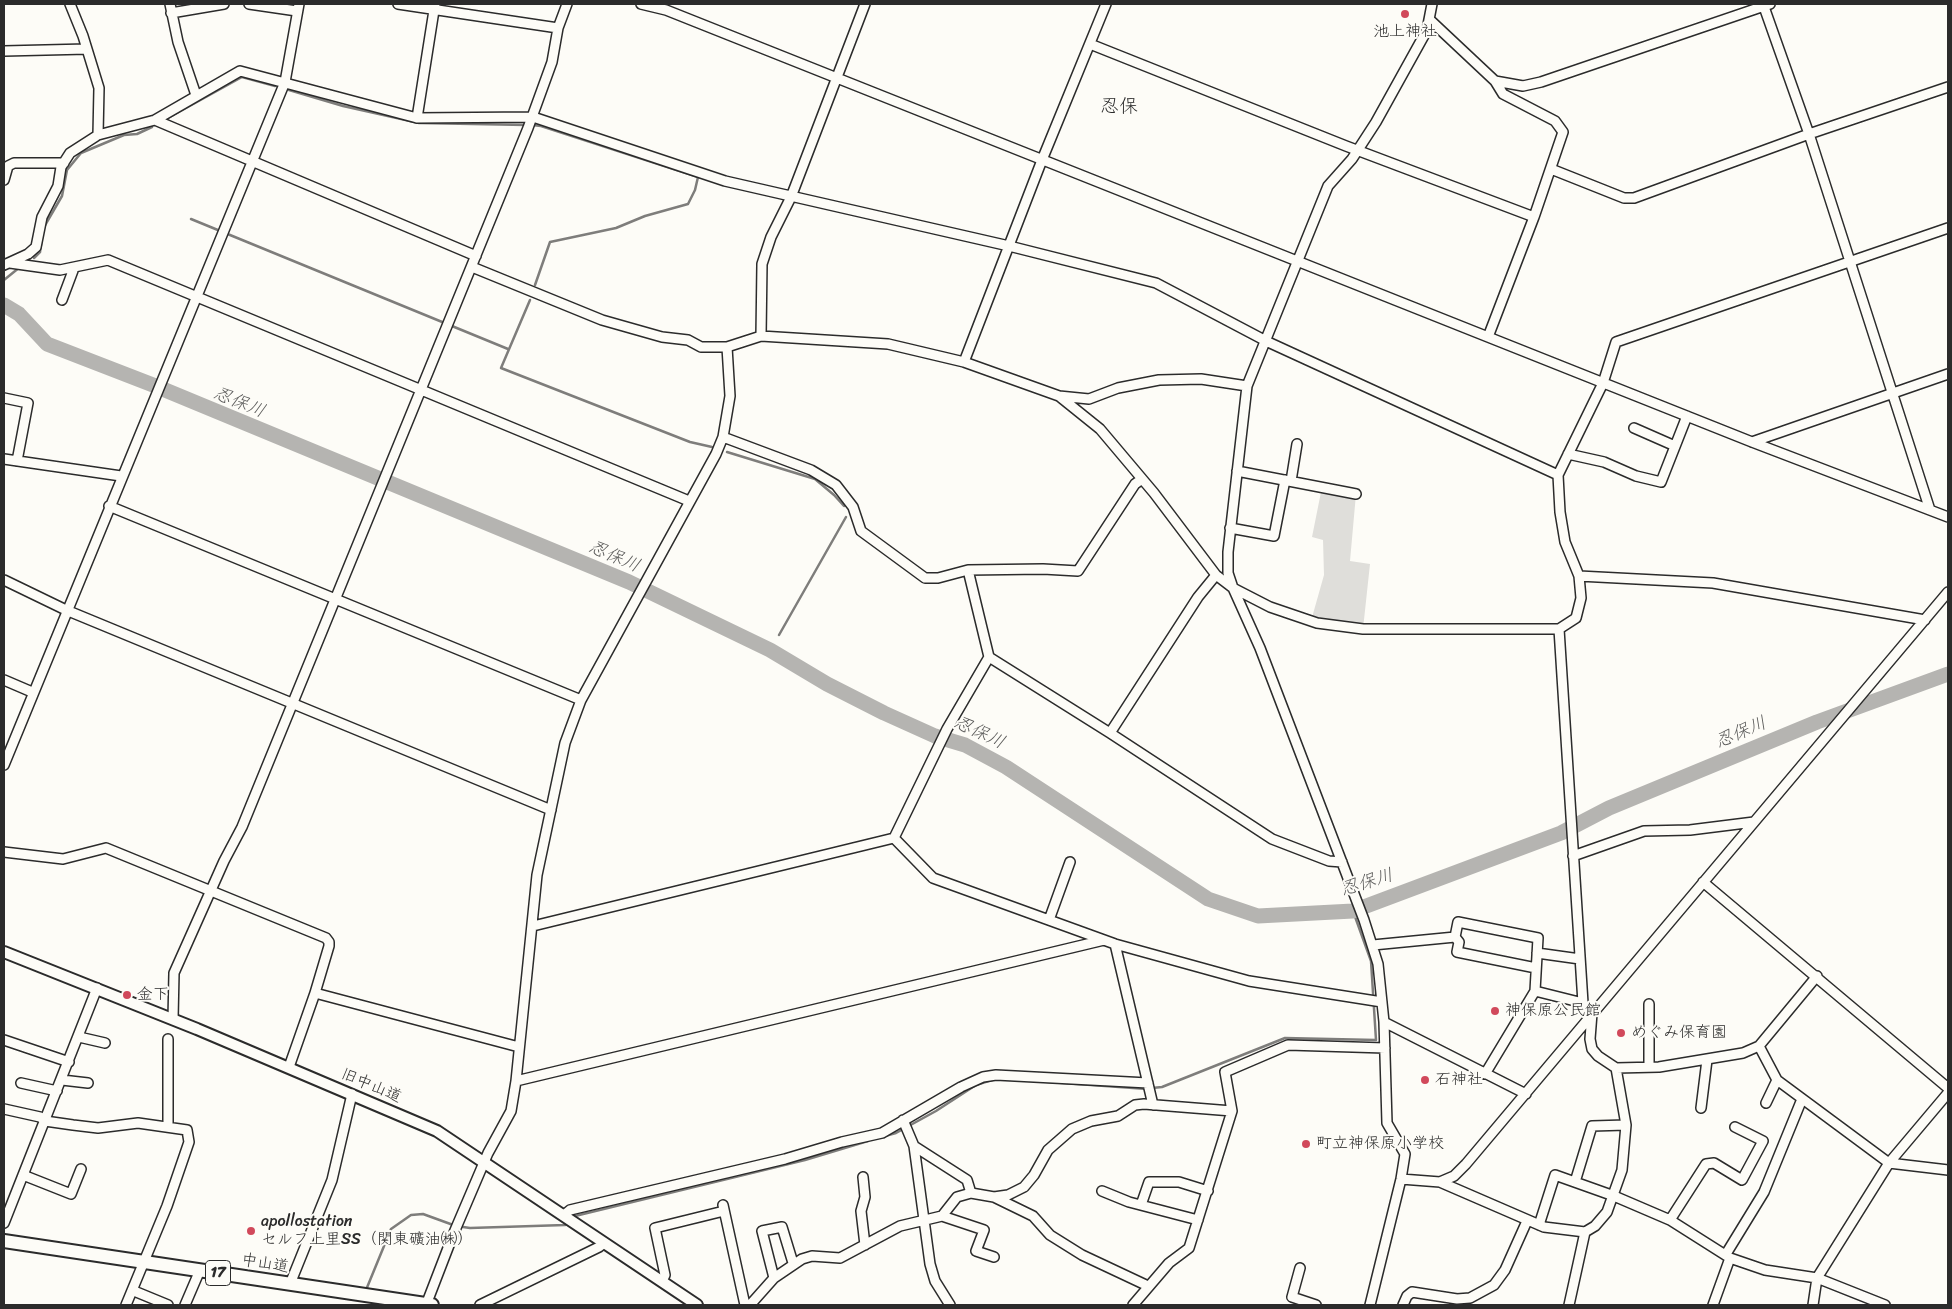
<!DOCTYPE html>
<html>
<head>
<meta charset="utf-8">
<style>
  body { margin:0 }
  #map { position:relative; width:1952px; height:1309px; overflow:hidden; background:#fdfcf7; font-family:Sriracha,sans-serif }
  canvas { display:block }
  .frame { position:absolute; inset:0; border:5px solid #2b2b2b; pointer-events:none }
</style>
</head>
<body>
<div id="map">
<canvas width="1952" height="1309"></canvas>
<div class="frame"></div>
</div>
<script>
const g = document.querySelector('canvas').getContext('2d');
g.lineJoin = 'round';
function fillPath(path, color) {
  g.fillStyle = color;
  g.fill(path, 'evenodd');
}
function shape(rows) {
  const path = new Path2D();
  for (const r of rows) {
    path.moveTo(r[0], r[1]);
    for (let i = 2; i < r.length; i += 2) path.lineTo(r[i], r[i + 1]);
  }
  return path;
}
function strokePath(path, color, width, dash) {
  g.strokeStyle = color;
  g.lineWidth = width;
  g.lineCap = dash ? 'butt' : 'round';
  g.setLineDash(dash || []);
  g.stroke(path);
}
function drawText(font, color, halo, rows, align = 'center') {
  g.font = font + ' Sriracha,"Klee One",sans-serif';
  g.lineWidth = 4;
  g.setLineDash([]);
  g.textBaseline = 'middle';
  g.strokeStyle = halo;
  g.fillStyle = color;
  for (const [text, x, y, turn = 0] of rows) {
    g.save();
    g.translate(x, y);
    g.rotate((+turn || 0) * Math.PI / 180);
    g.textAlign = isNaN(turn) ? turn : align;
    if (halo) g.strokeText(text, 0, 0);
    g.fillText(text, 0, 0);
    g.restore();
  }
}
fillPath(shape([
  [1322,487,1356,494,1350,561,1370,564,1363,629,1311,621,1324,575,1323,540,1312,537]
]), '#dfdeda');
strokePath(shape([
  [289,90,343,106,419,123,526,125],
  [168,118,242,77,275,86],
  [532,125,541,126,698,177,695,190,688,204,645,216,616,228,550,242,535,285],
  [191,219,508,349],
  [44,227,62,196,67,170,81,153,124,135,137,134,152,127],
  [34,258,40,252,42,237],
  [4,280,20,267],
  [530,300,501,368,690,442,712,447],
  [727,452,815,479,834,495,844,506],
  [779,635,846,517],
  [770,650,772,647],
  [1035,1081,1147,1089],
  [1152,1088,1162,1087,1285,1038,1376,1040,1371,961,1353,911],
  [885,1136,896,1133,936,1111,976,1085,995,1079],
  [571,1219,575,1216,805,1160,868,1141],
  [366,1290,391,1229,411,1215,423,1214,456,1226,470,1228,565,1225,567,1223]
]), '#7e7d7b', 2.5);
strokePath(shape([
  [4,305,19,314,47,344,153,385,629,582,770,650,827,684,884,713,935,736,965,745,1006,767,1208,899,1258,916,1353,911,1561,833,1609,808,1817,722,1948,674]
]), '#b5b4b1', 15);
const minor = shape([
  [70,4,83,36,99,88,98,135],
  [170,4,178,42,196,95],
  [249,4,297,11],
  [398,4,558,28],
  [641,4,666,10,1752,442,1948,517],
  [1763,4,1809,134,1930,510],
  [171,13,224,4],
  [1430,20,1495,81,1503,94,1555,121,1563,132,1534,217,1488,337],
  [1090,44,1346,146,1534,217],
  [4,51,87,49],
  [1495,81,1523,86,1541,82,1770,4],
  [417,118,435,4],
  [155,120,476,256],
  [1551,169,1624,198,1634,198,1809,134,1948,87],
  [4,180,8,166,14,163,64,163],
  [10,263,60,270,108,260,689,501],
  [4,265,28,254,36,247,42,217,58,186,61,167,70,153,98,135,155,120,240,71,417,118,533,117,725,181,1009,246,1156,283,1268,342,1558,475],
  [472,267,602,320,662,337,688,340,701,347,727,347,761,336,888,344,964,362,1059,396,1089,399,1118,388,1159,380,1201,379,1247,386],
  [62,300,74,268],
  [761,336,762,264,771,237,791,197,865,4],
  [964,362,1042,160,1106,4],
  [1059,396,1100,429,1154,493,1216,575,1233,588,1270,607,1317,623,1363,629,1559,629,1576,618,1581,598,1579,576,1565,542,1560,512,1558,475,1603,383,1616,342,1948,228],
  [4,398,28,403,17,461],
  [1634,428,1675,446],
  [723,437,811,470,836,485,853,507,861,531,925,578,938,578,968,570,1043,569,1078,571,1135,484,1142,479],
  [1752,442,1948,374],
  [1568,454,1604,462,1636,476,1661,482,1687,416],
  [4,459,121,476],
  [1237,471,1356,494],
  [1291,481,1297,444],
  [109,506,581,700],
  [1230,528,1274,536,1285,480],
  [968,570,989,657,1110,733,1272,839,1329,861,1342,862],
  [1579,576,1713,583,1925,620],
  [4,580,66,610,551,810],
  [1559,629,1583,1003,1592,1013,1590,1039,1592,1049,1598,1056,1616,1068,1659,1067,1743,1053,1759,1046,1817,976],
  [4,680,32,692],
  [1110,733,1198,597,1216,575],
  [4,765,285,82,299,4],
  [894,838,933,878,1115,944,1249,981,1382,1002],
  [4,852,63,859,106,848,326,938,329,942,329,946,315,993,519,1047],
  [1573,856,1644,831,1690,830,1754,822],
  [1703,882,1948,1088],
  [1049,920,1070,862],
  [533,926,894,838,947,729,989,657],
  [1455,937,1459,942,1457,952,1536,968],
  [1115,944,1153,1105],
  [1373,945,1455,937,1458,922,1538,938,1535,991,1583,1003],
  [1537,953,1580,959],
  [1649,1004,1649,1067],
  [173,1019,174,973,224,861,242,827,528,128,552,62,558,28,567,4],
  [1384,1022,1526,1094],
  [79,1037,105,1043],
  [4,1040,69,1062],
  [1759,1046,1777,1080,1889,1163,1948,1170],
  [289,1067,315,993],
  [1485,1074,1535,991],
  [62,1080,88,1083],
  [516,1081,1104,940],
  [21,1083,57,1091],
  [1766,1103,1777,1080],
  [1701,1108,1707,1060],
  [4,1109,40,1117,45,1121,73,1125,98,1128,138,1123,187,1130,189,1142,167,1206,126,1305],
  [903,1120,914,1146,930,1264,935,1281,950,1305],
  [168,1127,168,1039],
  [914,1146,967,1180,971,1193],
  [23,1175,71,1194,81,1169],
  [863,1177,865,1197,861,1211,865,1245],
  [1401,1179,1440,1182,1454,1176,1466,1164,1948,592],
  [1440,1182,1544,1227,1585,1232,1595,1226,1607,1212,1622,1170,1626,1125,1616,1068],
  [1575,1182,1592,1126,1626,1125],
  [1102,1191,1129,1202,1198,1220],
  [994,1197,1033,1216,1050,1235,1082,1255,1148,1286],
  [723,1205,745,1305],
  [1141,1205,1149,1182,1179,1182,1208,1191],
  [564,1215,570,1210,785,1159,842,1142,882,1133,961,1087,983,1077,996,1075,1148,1083],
  [942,1216,984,1230,976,1251,994,1257],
  [1670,1220,1706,1164,1714,1163,1742,1180,1763,1141,1735,1127],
  [4,1223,97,988],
  [1539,1225,1555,1175,1614,1196,1670,1220,1730,1258,1765,1270,1817,1278,1885,1305],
  [1726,1254,1764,1192,1802,1099],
  [1300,1268,1292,1297,1316,1305],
  [774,1278,762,1231,782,1227,793,1263],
  [662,1281,665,1275,655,1228,724,1211],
  [290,1284,332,1180,352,1094],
  [134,1291,168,1305],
  [185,1305,200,1270],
  [426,1305,453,1235,488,1153,511,1111,516,1081,537,875,565,743,581,700,716,454,723,437,730,396,727,347],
  [480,1305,599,1247,604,1243],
  [750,1305,774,1278,802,1259,812,1256,840,1258,900,1226,942,1216,957,1197,971,1193,994,1197,1008,1195,1024,1187,1034,1175,1048,1150,1072,1129,1091,1121,1118,1116,1135,1105,1144,1104,1232,1111],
  [1133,1305,1169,1263,1189,1248,1232,1111,1225,1072,1288,1045,1385,1048],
  [1370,1305,1401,1179,1405,1154,1387,1123,1384,1022,1378,964,1364,920,1260,648,1233,588,1228,573,1228,552,1247,386,1328,186,1352,159,1376,122,1427,30,1432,4],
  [1403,1305,1407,1296,1412,1292,1457,1299,1470,1298,1494,1285,1505,1270,1527,1221],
  [1569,1305,1585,1232],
  [1713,1305,1730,1258],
  [1813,1305,1817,1278,1889,1163,1948,1093]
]);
const major = shape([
  [4,952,197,1029,437,1131,697,1305]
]);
const highway = shape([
  [4,1241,432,1305]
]);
strokePath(minor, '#2b2b2b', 12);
strokePath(major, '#2b2b2b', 14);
strokePath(highway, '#2b2b2b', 16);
strokePath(minor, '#fdfcf7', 9);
strokePath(major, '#fdfcf7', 10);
strokePath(highway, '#fdfcf7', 12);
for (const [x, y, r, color] of [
  [1405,14,5,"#d1495b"],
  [127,995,5,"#d1495b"],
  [1495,1011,5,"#d1495b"],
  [1621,1033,5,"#d1495b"],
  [1425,1080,5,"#d1495b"],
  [1306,1144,5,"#d1495b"],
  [251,1231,5,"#d1495b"]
]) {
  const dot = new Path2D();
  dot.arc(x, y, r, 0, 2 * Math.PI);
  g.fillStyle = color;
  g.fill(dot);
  strokePath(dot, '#fdfcf7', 2);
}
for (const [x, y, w] of [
  [218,1273,25]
]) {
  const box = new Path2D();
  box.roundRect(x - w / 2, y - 12.5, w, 25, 4);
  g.fillStyle = '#fdfcf7';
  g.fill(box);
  strokePath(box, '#2b2b2b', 1);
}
drawText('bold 15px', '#2b2b2b', null, [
  ["17",218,1273]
]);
drawText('16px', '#2b2b2b', '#fdfcf7', [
  ["池上神社",1405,32,"center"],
  ["金下",137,995],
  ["神保原公民館",1505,1011],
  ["めぐみ保育園",1631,1033],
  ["石神社",1435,1080],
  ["町立神保原小学校",1316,1144],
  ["apollostation",261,1222],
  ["セルフ上里SS（関東礦油㈱）",261,1240]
], 'left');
drawText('16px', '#2b2b2b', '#fdfcf7', [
  ["旧中山道",371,1086,23],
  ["中山道",265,1264,9]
]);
drawText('italic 18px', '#5b5b5a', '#fdfcf7', [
  ["忍保川",239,403,22],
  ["忍保川",614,557,23],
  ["忍保川",979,733,25],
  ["忍保川",1741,733,-23],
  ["忍保川",1367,883,-17]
]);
drawText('19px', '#2b2b2b', '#fdfcf7', [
  ["忍保",1119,107]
]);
</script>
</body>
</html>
